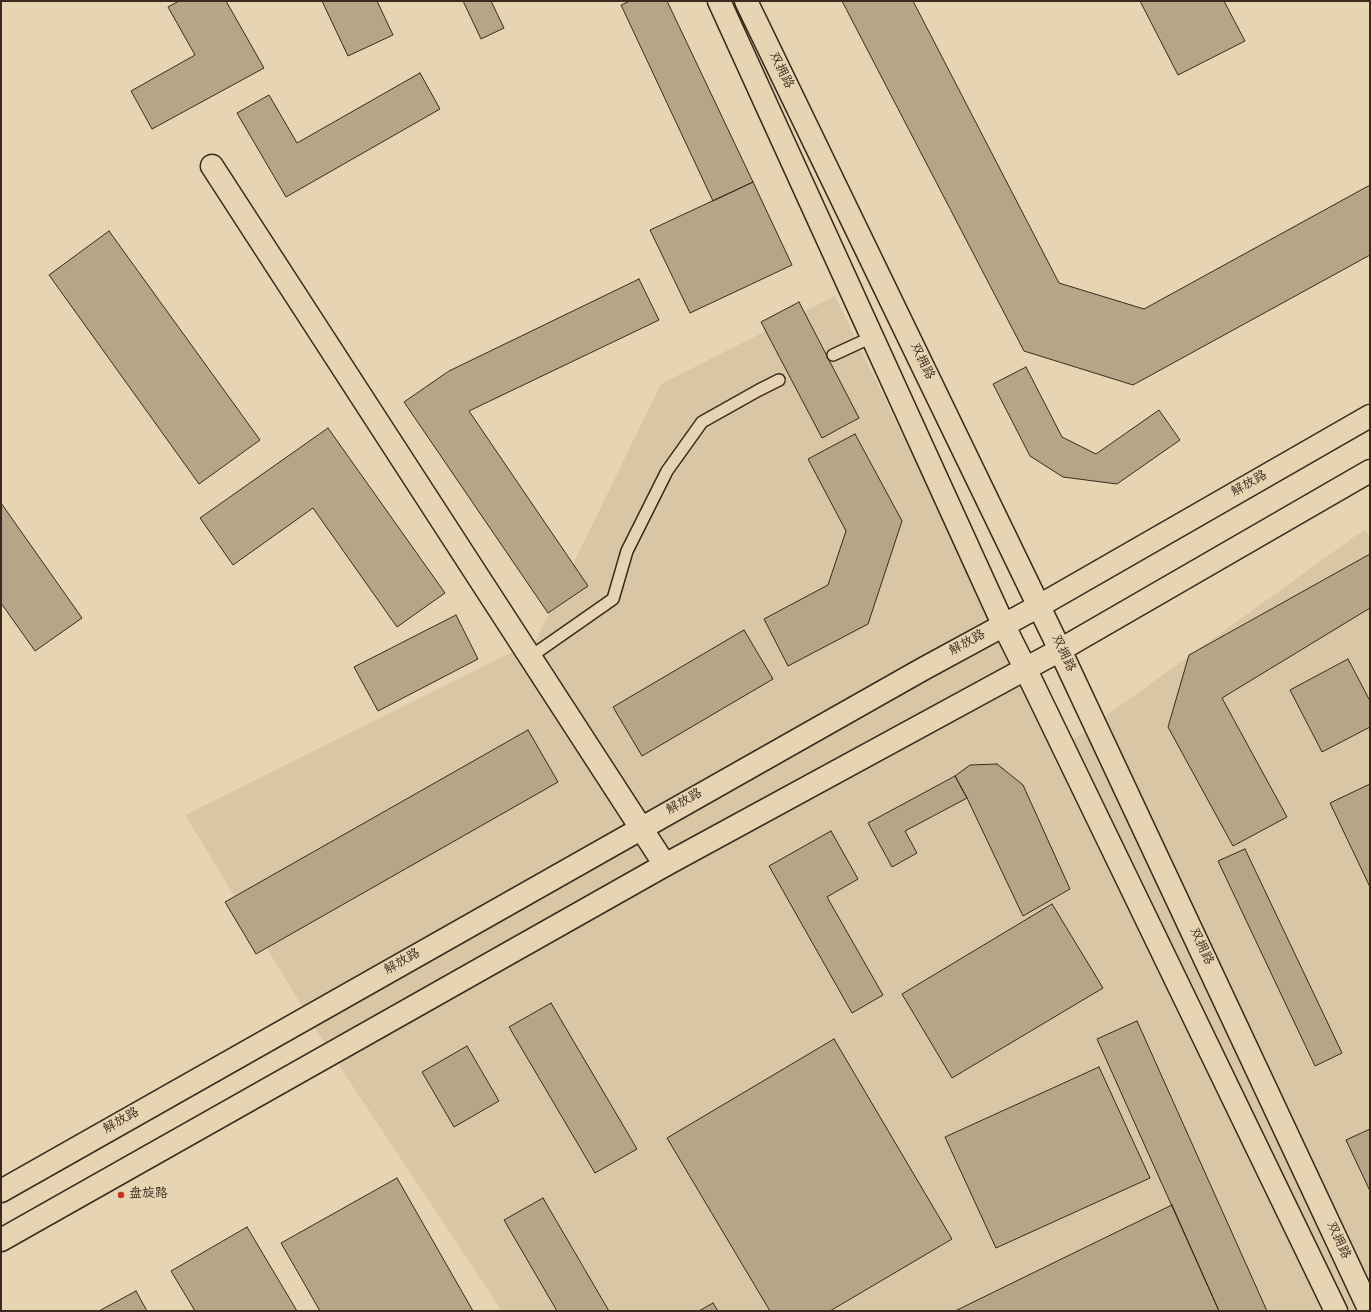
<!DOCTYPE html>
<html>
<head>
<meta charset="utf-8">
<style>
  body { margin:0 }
  #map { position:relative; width:1371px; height:1312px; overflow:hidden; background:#e7d4b2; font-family:Dekko,sans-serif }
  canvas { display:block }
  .frame { position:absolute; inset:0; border:2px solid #3b2a1e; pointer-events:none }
</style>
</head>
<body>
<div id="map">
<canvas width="1371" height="1312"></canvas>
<div class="frame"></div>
</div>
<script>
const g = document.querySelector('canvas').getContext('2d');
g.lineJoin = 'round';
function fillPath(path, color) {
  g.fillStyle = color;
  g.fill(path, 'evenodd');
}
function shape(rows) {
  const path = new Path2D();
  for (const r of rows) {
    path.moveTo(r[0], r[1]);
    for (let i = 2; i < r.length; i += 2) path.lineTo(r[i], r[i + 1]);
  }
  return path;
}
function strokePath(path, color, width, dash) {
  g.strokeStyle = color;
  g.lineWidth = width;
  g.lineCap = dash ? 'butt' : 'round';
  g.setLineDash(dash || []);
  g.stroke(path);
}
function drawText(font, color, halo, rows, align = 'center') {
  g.font = font + ' Dekko,"LXGW WenKai TC",sans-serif';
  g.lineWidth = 3;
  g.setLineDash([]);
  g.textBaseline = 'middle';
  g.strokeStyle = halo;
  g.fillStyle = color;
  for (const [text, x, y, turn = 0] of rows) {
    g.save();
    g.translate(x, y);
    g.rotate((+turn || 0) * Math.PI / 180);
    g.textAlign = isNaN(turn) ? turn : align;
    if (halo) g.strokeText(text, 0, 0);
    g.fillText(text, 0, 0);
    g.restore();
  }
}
fillPath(shape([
  [835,296,1056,752,1365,529,1370,540,1370,1311,502,1311,332,1055,185,815,536,640,661,384]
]), '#d9c6a5');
const building = shape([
  [179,1,226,1,264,68,152,129,131,91,195,55,168,7,179,1],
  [322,1,377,1,393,35,348,56,322,1],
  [463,1,491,1,504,28,481,39,463,1],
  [630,1,667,1,753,182,713,201,621,5,630,1],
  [842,1,913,1,1059,283,1144,309,1370,185,1370,255,1133,385,1024,351,842,1],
  [1140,1,1224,1,1245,41,1178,75,1140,1],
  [420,73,440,109,286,197,237,113,269,95,297,143,420,73],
  [753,182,792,265,690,313,650,230,753,182],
  [109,231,260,440,199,484,49,275,109,231],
  [639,279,659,320,469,411,588,586,548,613,404,402,449,371,639,279],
  [799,302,859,418,822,438,761,322,799,302],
  [1026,367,1062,437,1096,454,1159,410,1180,440,1117,484,1063,477,1030,456,993,384,1026,367],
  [328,428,445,593,397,627,313,508,233,565,200,518,328,428],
  [855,434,902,521,868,624,788,666,764,619,828,585,846,531,808,459,855,434],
  [1,503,82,618,35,651,1,603,1,503],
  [1370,554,1370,608,1222,698,1287,817,1233,846,1168,727,1189,655,1370,554],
  [456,615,478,659,378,711,354,667,456,615],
  [744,630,773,679,642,756,613,707,744,630],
  [1348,659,1370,701,1370,727,1322,752,1290,690,1348,659],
  [528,730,558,782,256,954,225,902,528,730],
  [997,764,1023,785,1070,889,1023,916,967,798,955,776,970,765,997,764],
  [955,776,967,798,905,831,917,853,892,867,868,823,955,776],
  [1370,784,1370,887,1330,803,1370,784],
  [831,831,858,879,827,897,883,995,852,1013,769,866,831,831],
  [1245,849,1342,1053,1315,1066,1218,861,1245,849],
  [1052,904,1103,988,952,1078,902,994,1052,904],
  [551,1003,637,1149,595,1173,509,1027,551,1003],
  [1137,1021,1267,1311,1219,1311,1097,1039,1137,1021],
  [834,1039,952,1239,830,1311,770,1311,667,1138,834,1039],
  [467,1046,499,1101,454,1127,422,1072,467,1046],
  [1099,1067,1150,1178,996,1248,945,1137,1099,1067],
  [1370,1129,1370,1191,1346,1140,1370,1129],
  [397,1178,473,1311,320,1311,281,1243,397,1178],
  [543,1198,609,1311,557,1311,504,1220,543,1198],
  [1172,1205,1219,1311,955,1311,1172,1205],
  [247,1227,297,1311,195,1311,171,1271,247,1227],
  [136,1291,147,1311,99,1311,136,1291],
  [713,1303,718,1311,699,1311,713,1303]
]);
fillPath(building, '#b7a588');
strokePath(building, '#3b2a1e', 1);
const service = shape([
  [833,355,872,337],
  [530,657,613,599,627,551,667,471,702,422,759,390,779,380]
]);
const minor = shape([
  [212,166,665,865]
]);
const tertiary = shape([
  [1039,606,1370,416],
  [1060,650,1370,471]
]);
const secondary = shape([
  [719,1,1003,624,1025,668,1336,1311],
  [746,1,1060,650,1370,1311],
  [1,1191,923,669,1039,606],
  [1,1240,665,865,1060,650]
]);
strokePath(service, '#3b2a1e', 14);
strokePath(minor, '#3b2a1e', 25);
strokePath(tertiary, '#3b2a1e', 25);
strokePath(secondary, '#3b2a1e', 25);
strokePath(service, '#e7d4b2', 11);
strokePath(minor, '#e7d4b2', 22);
strokePath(tertiary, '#e7d4b2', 22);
strokePath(secondary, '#e7d4b2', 22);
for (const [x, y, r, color] of [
  [121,1195,4,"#c8321e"]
]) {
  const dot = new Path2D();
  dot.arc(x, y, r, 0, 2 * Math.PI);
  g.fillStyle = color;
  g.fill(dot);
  strokePath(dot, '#e7d4b2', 1.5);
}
drawText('13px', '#3b2a1e', '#e7d4b2', [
  ["双拥路",780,71,64],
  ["双拥路",921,362,64],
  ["解放路",1250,485,-30],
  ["解放路",968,644,-29],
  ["双拥路",1062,654,65],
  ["解放路",685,803,-30],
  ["双拥路",1200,947,65],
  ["解放路",403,963,-30],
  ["解放路",122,1122,-30],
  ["双拥路",1337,1241,65]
]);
drawText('13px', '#3b2a1e', '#e7d4b2', [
  ["盘旋路",129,1195]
], 'left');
</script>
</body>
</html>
